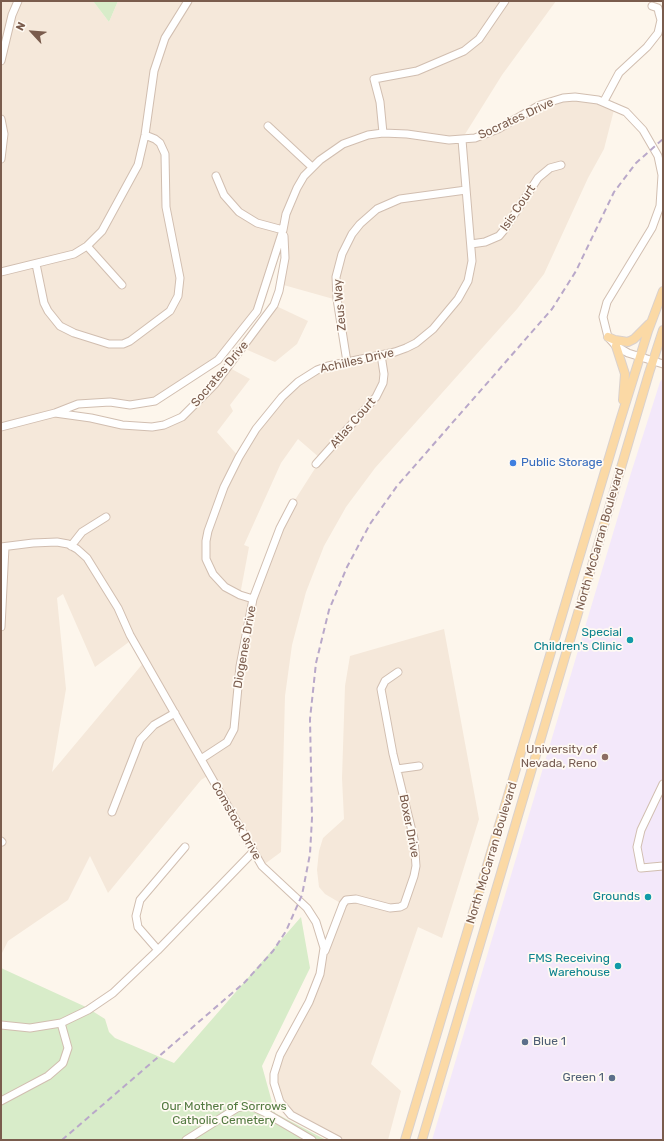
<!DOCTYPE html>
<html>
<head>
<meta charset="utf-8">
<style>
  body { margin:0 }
  #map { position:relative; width:664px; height:1141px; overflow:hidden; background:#fdf6ec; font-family:Rubik,sans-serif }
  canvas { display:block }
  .frame { position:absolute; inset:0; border:2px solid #7a5c4d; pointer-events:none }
  .north { position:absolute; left:12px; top:12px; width:40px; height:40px; -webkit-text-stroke:3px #fffaf3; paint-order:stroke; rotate:296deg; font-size:11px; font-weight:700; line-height:16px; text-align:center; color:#7a5c4d }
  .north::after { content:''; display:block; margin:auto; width:14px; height:18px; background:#7a5c4d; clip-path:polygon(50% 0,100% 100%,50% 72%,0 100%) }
</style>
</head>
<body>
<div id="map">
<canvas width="664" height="1141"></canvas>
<div class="frame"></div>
<div class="north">N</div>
</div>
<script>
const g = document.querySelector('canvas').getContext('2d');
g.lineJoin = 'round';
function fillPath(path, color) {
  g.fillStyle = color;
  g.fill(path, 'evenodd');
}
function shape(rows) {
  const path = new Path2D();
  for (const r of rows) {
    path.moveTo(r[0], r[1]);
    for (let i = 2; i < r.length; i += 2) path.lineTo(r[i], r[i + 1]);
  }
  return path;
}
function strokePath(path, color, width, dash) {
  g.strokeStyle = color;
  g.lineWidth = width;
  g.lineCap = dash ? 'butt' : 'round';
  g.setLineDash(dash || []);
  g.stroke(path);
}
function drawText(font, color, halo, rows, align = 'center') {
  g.font = font + ' Rubik,sans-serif';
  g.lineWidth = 3.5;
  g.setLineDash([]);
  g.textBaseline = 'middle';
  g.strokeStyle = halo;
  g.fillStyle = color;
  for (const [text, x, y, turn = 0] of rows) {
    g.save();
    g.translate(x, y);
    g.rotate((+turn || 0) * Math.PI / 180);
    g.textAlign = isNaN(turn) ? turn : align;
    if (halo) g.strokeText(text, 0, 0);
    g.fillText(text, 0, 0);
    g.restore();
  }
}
fillPath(shape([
  [1,1,93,1,109,22,118,1,556,1,502,75,462,139,475,138,540,105,563,98,615,106,604,149,588,178,544,274,517,309,375,468,346,507,324,546,306,592,292,645,285,696,281,852,262,866,209,775,201,780,108,893,90,856,68,900,8,941,1,955],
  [283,231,280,284,337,300,347,362,307,375,256,429,239,457,217,432,233,411,230,405,250,379,228,367,183,417,152,427,56,413,78,404,155,401,218,360,257,311],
  [298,439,321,459,293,503,253,598,240,595,249,547,244,545,281,463],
  [63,594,95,667,133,639,145,661,52,772,66,689,57,598],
  [274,305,308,321,297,344,275,362,243,348],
  [444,629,479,819,442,938,418,927,371,1064,401,1091,388,1140,338,1140,286,1110,274,1074,320,974,342,904,325,894,319,887,317,870,319,851,323,838,344,819,342,778,345,686,350,656]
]), '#f5e8da');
fillPath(shape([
  [663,378,663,1140,432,1140,631,473,660,382]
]), '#f3e8fa');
fillPath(shape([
  [93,1,118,1,109,22],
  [301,917,310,968,262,1066,275,1113,326,1140,1,1140,1,968,86,1007,105,1019,109,1032,115,1038,174,1063]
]), '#d8ecc9');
const minor = shape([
  [1,61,12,15,18,1],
  [604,101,619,73,647,47,658,33,661,20,659,13,658,8,652,6],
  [1,119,4,134,1,159],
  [268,126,312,167],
  [383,133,380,102,374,79,417,71,464,51,479,39,505,1],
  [216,176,224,195,239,212,257,223,283,230],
  [471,244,485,242,499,236,504,230,538,178,550,168,561,165],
  [87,246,122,285],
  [36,264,44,303,48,311,60,326,74,333,109,344,123,344,130,341,170,311,178,296,180,278,166,207,165,154,160,143,155,139,145,135],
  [1,272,74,254,87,246,102,231,138,165,145,135,154,71,165,38,188,1],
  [347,362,337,299,336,277,342,254,352,234,360,224,377,209,400,199,466,190],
  [55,413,91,418,122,425,152,427,164,425,182,417,215,384,274,305,279,291,285,258,284,236],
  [1,427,55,413,78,404,110,402,130,405,155,401,218,360,257,311,283,230,286,214,297,188,304,176,320,160,343,144,368,135,383,133,407,134,449,140,475,138,498,129,540,105,563,98,575,97,598,100,626,112,643,130,658,156,662,175,660,206,652,228,607,302,603,317,608,337,616,346,628,353,663,364],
  [316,464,376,397,383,383,384,374,381,355],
  [71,546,82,532,106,517],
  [1,547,33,543,57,542,68,544,77,549,87,558,118,608,130,635,262,866,307,908,316,922,324,948,320,974,309,1002,280,1055,274,1074,274,1083,280,1102,291,1115,338,1140],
  [253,599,240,595,225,587,213,574,206,559,206,541,208,531,224,487,239,457,256,429,282,397,298,382,317,370,328,366,395,352,406,348,416,343,433,329,458,299,468,281,472,261,462,140],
  [1,627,5,547],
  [201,759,227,742,234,729,240,666,253,599,280,528,293,503],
  [397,769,419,766],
  [663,784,641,830,637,847,641,868,663,866],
  [112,812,140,740,154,725,175,713],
  [1,841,2,842],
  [185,847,140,900,136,916,138,927,158,950,253,852],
  [325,951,343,904,346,900,356,899,390,908,400,907,404,905,414,876,416,866,414,839,393,754,381,689,385,681,398,672],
  [1,1025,30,1028,61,1023,88,1010,113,993,158,950],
  [1,1101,48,1076,63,1063,68,1048,61,1023],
  [186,1140,237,1108,249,1105,264,1112,312,1140]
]);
const major = shape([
  [608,337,615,340,628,342,634,339,649,324],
  [616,346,625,374,623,400],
  [405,1140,620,421,648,331,663,291],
  [422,1140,649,373,663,330]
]);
strokePath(minor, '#d1beb0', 9);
strokePath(major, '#dad1cd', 10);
strokePath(minor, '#fff', 7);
strokePath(major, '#fbd9a5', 8);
strokePath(shape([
  [62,1140,245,982,273,951,286,931,302,895,310,854,312,818,310,719,316,663,329,610,347,567,370,524,397,486,552,309,576,271,614,192,636,163,663,139]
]), '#b9a8c9', 2, [6, 4]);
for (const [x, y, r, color] of [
  [513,463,4,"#3f7fe0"],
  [630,640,4,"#0f9aa8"],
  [605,757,4,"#8d6e63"],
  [648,897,4,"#0f9aa8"],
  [618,966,4,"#0f9aa8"],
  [525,1042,4,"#5c6f8a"],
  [612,1078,4,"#5c6f8a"]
]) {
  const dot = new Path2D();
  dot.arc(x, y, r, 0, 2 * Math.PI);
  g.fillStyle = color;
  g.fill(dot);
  strokePath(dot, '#fffaf3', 1.5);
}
drawText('12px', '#7a5c4d', '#fffaf3', [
  ["Socrates Drive",516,119,-25],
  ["Isis Court",518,208,-56],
  ["Zeus Way",340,305,-95],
  ["Achilles Drive",357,361,-13],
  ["Socrates Drive",220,374,-50],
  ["Atlas Court",353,423,-49],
  ["North McCarran Boulevard",600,539,-74],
  ["Diogenes Drive",245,647,-80],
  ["Comstock Drive",236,821,60],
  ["Boxer Drive",409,826,79],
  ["North McCarran Boulevard",492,853,-73]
]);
drawText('12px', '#366cbe', '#fffaf3', [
  ["Public Storage",521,463]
], 'left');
drawText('12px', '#0d838f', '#fffaf3', [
  ["Special",622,633],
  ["Children's Clinic",622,647],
  ["Grounds",640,897],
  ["FMS Receiving",610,959],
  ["Warehouse",610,973]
], 'right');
drawText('12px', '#785e54', '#fffaf3', [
  ["University of",597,750],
  ["Nevada, Reno",597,764]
], 'right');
drawText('12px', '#4e5e75', '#fffaf3', [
  ["Blue 1",533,1042],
  ["Green 1",604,1078,"right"]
], 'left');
drawText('12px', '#537a41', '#fffaf3', [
  ["Our Mother of Sorrows",224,1107],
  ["Catholic Cemetery",224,1121]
]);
</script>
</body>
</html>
